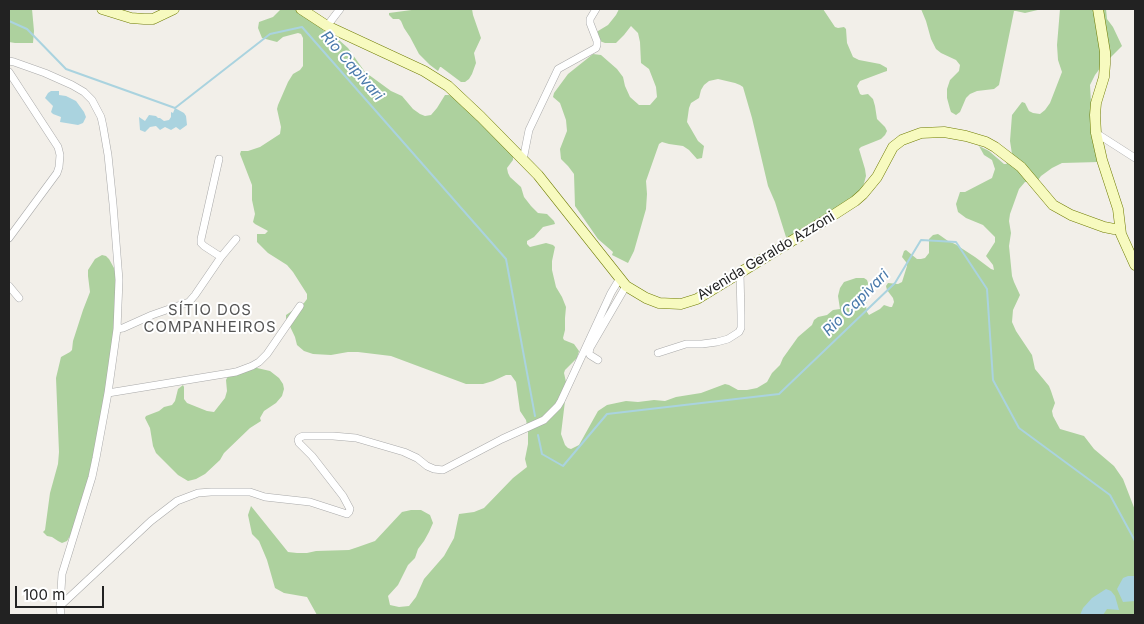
<!DOCTYPE html>
<html>
<head>
<meta charset="utf-8">
<style>
  body { margin:0 }
  #map { position:relative; width:1144px; height:624px; overflow:hidden; background:#f2efe9; font-family:Inter,sans-serif }
  canvas { display:block }
  .frame { position:absolute; inset:0; border:10px solid #222; pointer-events:none }
  .scale { position:absolute; left:15px; top:586px; width:89px; height:22px; box-sizing:border-box; border:2px solid #222; border-top:0; padding-left:6px; font-size:15px; line-height:18px; white-space:nowrap; color:#222; -webkit-text-stroke:4px #fff; paint-order:stroke }
</style>
</head>
<body>
<div id="map">
<canvas width="1144" height="624"></canvas>
<div class="frame"></div>
<div class="scale">100 m</div>
</div>
<script>
const g = document.querySelector('canvas').getContext('2d');
g.lineJoin = 'round';
function fillPath(path, color) {
  g.fillStyle = color;
  g.fill(path, 'evenodd');
}
function shape(rows) {
  const path = new Path2D();
  for (const r of rows) {
    path.moveTo(r[0], r[1]);
    for (let i = 2; i < r.length; i += 2) path.lineTo(r[i], r[i + 1]);
  }
  return path;
}
function strokePath(path, color, width, dash) {
  g.strokeStyle = color;
  g.lineWidth = width;
  g.lineCap = dash ? 'butt' : 'round';
  g.setLineDash(dash || []);
  g.stroke(path);
}
function drawText(font, color, halo, rows, align = 'center') {
  g.font = font + ' Inter,sans-serif';
  g.lineWidth = 4;
  g.setLineDash([]);
  g.textBaseline = 'middle';
  g.strokeStyle = halo;
  g.fillStyle = color;
  for (const [text, x, y, turn = 0] of rows) {
    g.save();
    g.translate(x, y);
    g.rotate((+turn || 0) * Math.PI / 180);
    g.textAlign = isNaN(turn) ? turn : align;
    if (halo) g.strokeText(text, 0, 0);
    g.fillText(text, 0, 0);
    g.restore();
  }
}
fillPath(shape([
  [9,9,32,9,34,31,33,43,15,43,9,42],
  [281,9,295,9,316,20,324,31,339,40,348,48,365,72,391,91,402,96,413,109,420,114,425,116,431,115,437,108,445,95,449,95,455,98,513,156,513,160,507,168,508,173,510,177,521,187,524,197,531,206,538,213,547,214,554,221,555,224,543,227,534,237,527,241,527,244,530,247,546,243,553,245,555,247,552,261,552,270,556,287,562,297,566,307,565,318,565,330,563,338,564,340,574,344,579,351,577,358,565,370,564,373,566,382,565,401,561,434,565,445,568,448,571,449,579,445,598,411,607,405,626,401,638,402,654,400,665,401,676,397,701,393,725,384,729,385,738,390,747,390,757,388,767,382,772,373,780,365,783,358,798,337,812,325,814,320,818,317,827,315,833,310,840,309,838,296,840,288,844,282,856,278,864,278,867,280,868,283,866,306,867,312,869,315,880,309,884,305,890,307,892,307,894,302,893,298,887,290,886,286,888,283,898,284,902,282,907,266,906,262,902,257,904,251,906,250,917,259,921,259,925,258,929,253,929,239,933,235,938,234,941,236,948,241,955,244,975,257,991,269,994,270,993,265,986,256,995,242,995,237,983,225,966,218,958,212,956,204,960,192,965,192,992,178,995,169,992,160,984,155,979,146,989,151,1004,164,1006,164,1010,161,1012,154,1010,141,1012,115,1022,102,1025,103,1029,111,1033,113,1040,114,1045,110,1050,103,1062,72,1058,60,1057,45,1060,9,1106,9,1107,19,1113,27,1122,46,1101,67,1095,75,1090,85,1091,103,1094,109,1099,162,1062,163,1052,168,1041,176,1032,188,1030,182,1025,182,1019,189,1010,214,1009,221,1011,233,1009,246,1012,276,1014,282,1020,295,1013,310,1012,322,1016,331,1032,355,1035,369,1049,386,1051,391,1055,403,1052,411,1053,416,1060,429,1084,436,1094,449,1114,466,1123,479,1135,510,1135,615,317,615,307,597,284,593,275,588,267,560,259,541,252,534,248,515,251,506,288,552,297,553,307,553,316,551,349,550,358,547,375,541,402,512,411,510,421,510,430,515,433,523,429,532,424,541,418,549,415,558,408,565,398,585,388,596,390,605,399,607,409,606,416,597,424,579,444,556,454,538,459,514,474,512,484,508,513,478,527,467,525,459,528,444,528,430,526,420,520,411,516,382,511,375,506,375,493,381,483,384,466,384,391,356,358,352,348,352,331,355,313,354,304,351,297,345,295,337,286,318,286,315,304,303,307,299,307,294,293,272,287,265,268,253,257,242,257,234,265,234,268,231,255,224,253,222,255,214,252,200,252,185,240,154,241,151,248,151,260,147,280,134,281,127,277,109,278,105,288,82,293,74,300,70,303,66,303,38,301,34,298,33,283,37,277,42,262,38,258,28,259,22,273,17],
  [419,9,472,9,473,15,481,38,474,53,476,63,472,74,469,79,465,82,461,82,441,67,440,67,438,71,430,65,419,54,410,37,404,28,401,21,399,19,393,19,389,15,389,13],
  [619,9,823,9,835,27,838,28,844,27,846,29,847,43,853,57,859,60,880,64,887,68,887,71,884,72,860,81,857,86,860,94,862,95,868,94,873,99,875,106,877,119,885,127,887,131,885,135,881,139,861,147,859,149,865,169,866,176,863,187,857,194,792,236,786,237,775,202,768,186,752,118,743,87,740,85,735,83,718,79,709,81,704,85,701,90,699,98,691,103,689,108,687,122,698,141,704,146,702,158,697,159,689,150,683,146,669,144,662,142,659,144,646,181,647,194,646,209,634,251,628,263,612,255,613,252,598,239,575,206,574,174,568,166,561,159,560,149,567,131,566,120,560,103,553,97,554,93,568,74,593,54,601,55,617,69,623,77,625,86,630,97,639,105,650,105,657,97,656,87,649,69,641,63,640,42,638,33,631,26,624,35,616,43,605,43,597,40,594,38,598,31,608,25,616,15],
  [921,9,1042,9,1025,13,1016,11,1014,11,999,85,994,89,977,91,970,94,966,98,960,112,956,115,951,112,950,109,947,98,947,89,950,80,959,71,960,65,956,60,941,53,936,49,931,39,926,21],
  [102,255,106,256,109,259,114,268,119,284,118,317,90,480,71,534,67,541,62,543,58,541,52,537,47,536,43,532,45,530,50,493,58,464,59,452,56,378,61,357,70,352,72,350,73,341,83,310,90,292,88,276,88,270,95,259],
  [244,365,270,371,279,378,283,384,284,389,282,396,276,403,264,411,260,418,261,421,250,428,224,453,220,460,205,474,196,479,188,481,178,475,156,453,153,446,150,428,145,418,146,416,159,411,164,407,172,405,175,401,178,389,183,385,184,387,184,399,187,403,207,411,214,412,225,398,227,391,226,380,228,376,236,369]
]), '#add19e');
fillPath(shape([
  [51,91,59,91,59,95,66,96,76,101,84,112,86,117,83,123,78,125,60,122,61,117,53,114,51,112,53,106,45,98,48,93],
  [175,108,184,113,186,116,187,125,180,130,176,127,171,130,165,127,160,130,156,126,150,127,145,132,140,130,139,117,145,121,149,115,156,116,158,118,160,118,164,121,169,120,171,117,171,112,173,113],
  [1128,576,1135,576,1135,601,1123,602,1117,589,1123,578],
  [1106,589,1111,591,1115,596,1119,610,1107,609,1103,615,1080,615,1083,608,1092,598]
]), '#aad3df');
strokePath(shape([
  [9,21,27,29,66,69,175,108,270,34,302,27,506,259,535,416],
  [538,435,542,454,563,466,607,414,779,394,895,283,921,240,956,242,987,289,993,380,1019,428,1110,495,1135,541]
]), '#aad3df', 2);
const street = shape([
  [327,26,340,9],
  [9,61,14,62,45,73,72,85,84,92,92,100,101,117,103,126,108,155,113,204,119,280,117,329,108,393,96,458,92,477,62,574,60,606,61,615],
  [9,72,58,147,60,155,59,167,57,173,9,238],
  [1096,133,1135,158],
  [219,159,201,239,201,243,204,246,221,257],
  [523,160,529,130,558,69,596,48,597,45,597,41,590,23,590,19,596,9],
  [9,286,19,298],
  [117,329,123,328,152,315,189,302,195,295,221,257,236,239],
  [658,353,686,344,702,344,717,342,728,339,739,332,741,328,741,315,740,273],
  [598,360,590,355,589,353,590,348,626,286],
  [108,393,236,372,252,366,259,362,267,354,300,306],
  [60,606,151,521,177,501,198,493,211,492,250,492,265,497,310,502,347,514,349,512,350,509,343,496,312,456,299,443,298,440,299,438,303,436,333,436,356,438,404,452,417,458,427,466,434,469,443,470,502,439,544,420,558,406,561,401,611,293,620,278]
]);
const secondary = shape([
  [102,9,131,18,144,19,153,19,174,9],
  [301,9,327,26,424,71,448,86,481,117,538,175,626,286,646,298,659,303,681,304,697,299,821,223,855,201,863,194,877,177,893,147,902,140,921,133,944,132,966,136,986,142,995,147,1021,167,1053,205,1071,215,1104,227,1114,229,1120,229],
  [1098,9,1105,52,1105,64,1104,77,1096,103,1095,115,1096,133,1102,160,1118,209,1121,234,1135,265]
]);
strokePath(street, '#a9a9a9', 8);
strokePath(secondary, '#707d05', 11);
strokePath(street, '#fff', 7);
strokePath(secondary, '#f7fabf', 10);
drawText('14px', '#222', '#fff', [
  ["Avenida Geraldo Azzoni",766,256,-31]
]);
drawText('italic 15px', '#4a7aab', '#fff', [
  ["Rio Capivari",352,66,49],
  ["Rio Capivari",856,303,-45]
]);
g.letterSpacing = '1px';
drawText('15px', '#555', '#fff', [
  ["SÍTIO DOS",210,310],
  ["COMPANHEIROS",210,327]
]);
g.letterSpacing = '0px';
</script>
</body>
</html>
